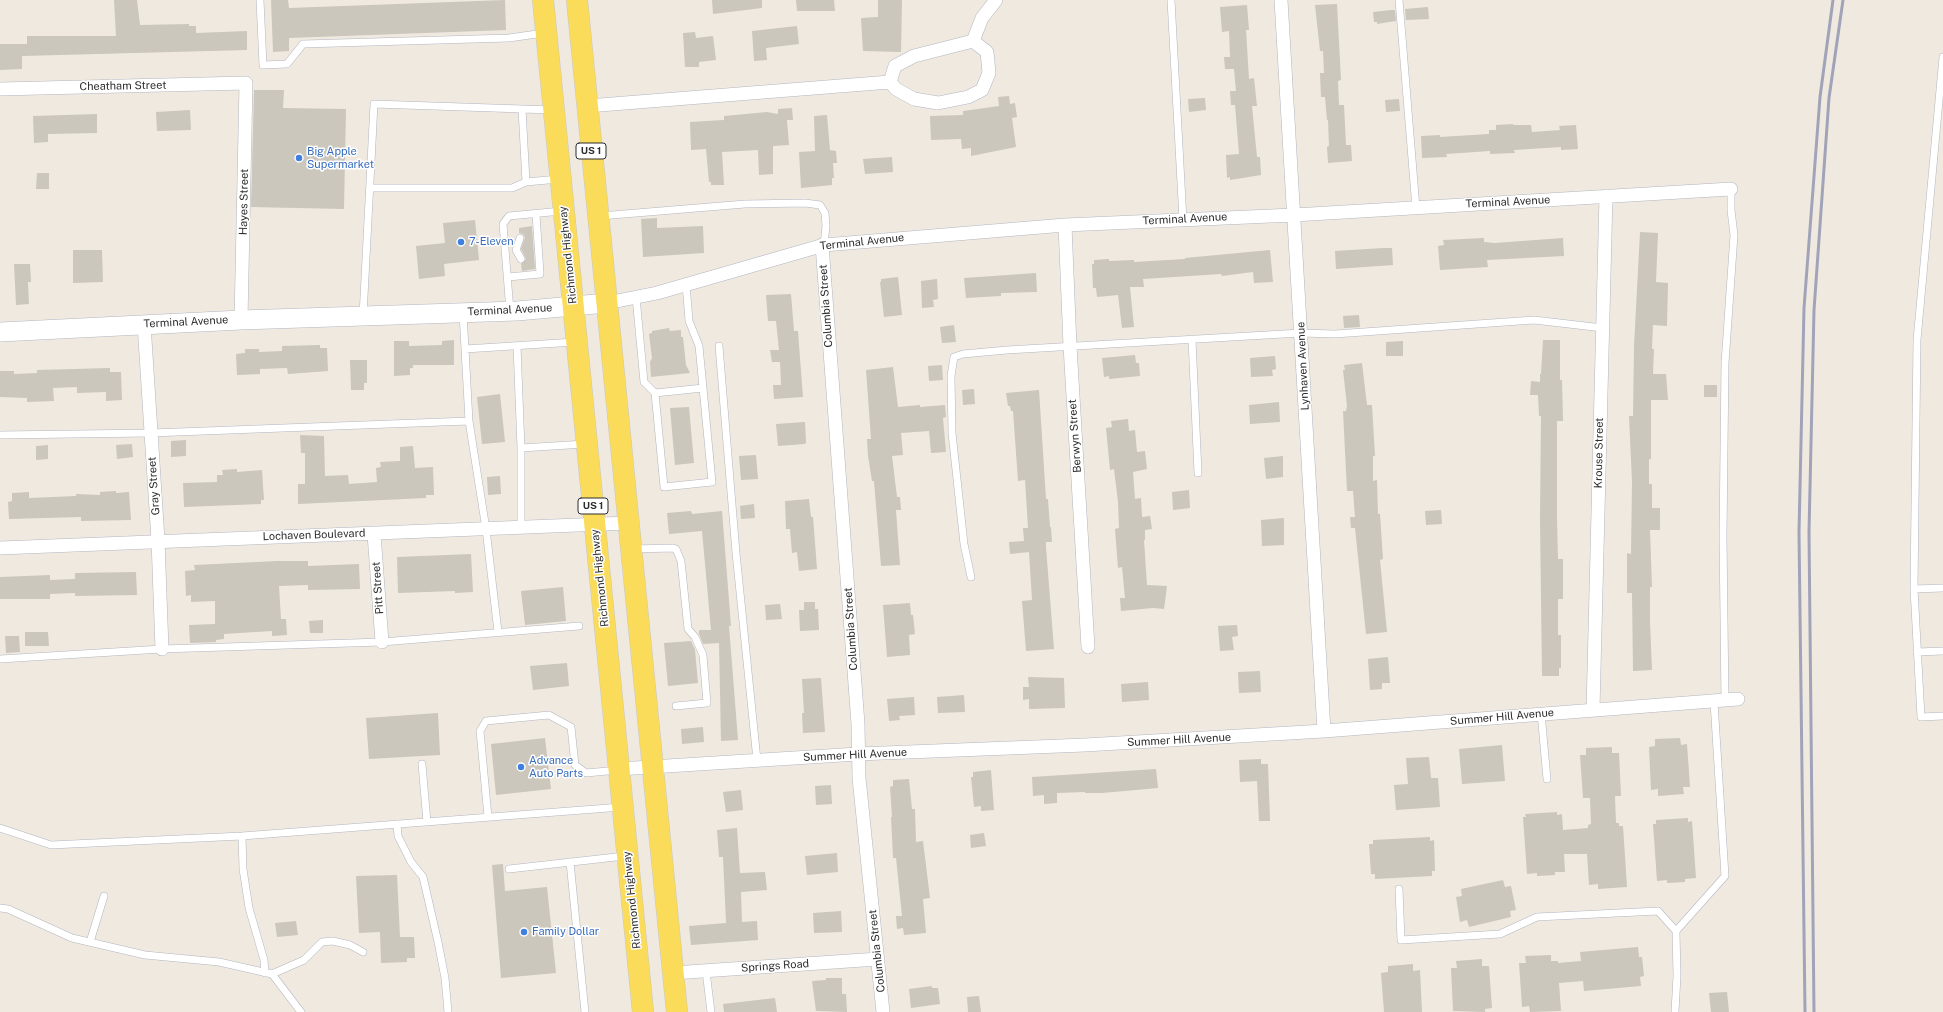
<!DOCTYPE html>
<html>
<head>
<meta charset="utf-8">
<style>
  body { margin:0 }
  canvas { display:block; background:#efe9df }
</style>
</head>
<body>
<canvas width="1943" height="1012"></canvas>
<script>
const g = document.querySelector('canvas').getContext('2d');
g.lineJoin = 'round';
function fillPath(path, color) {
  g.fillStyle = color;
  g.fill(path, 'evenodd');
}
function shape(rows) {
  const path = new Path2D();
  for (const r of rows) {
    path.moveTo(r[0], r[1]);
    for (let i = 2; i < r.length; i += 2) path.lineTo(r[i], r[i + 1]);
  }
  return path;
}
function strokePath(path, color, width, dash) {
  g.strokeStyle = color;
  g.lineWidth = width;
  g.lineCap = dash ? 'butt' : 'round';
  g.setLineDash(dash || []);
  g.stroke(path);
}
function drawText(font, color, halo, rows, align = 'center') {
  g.font = font + ' "Public Sans",sans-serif';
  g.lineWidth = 3;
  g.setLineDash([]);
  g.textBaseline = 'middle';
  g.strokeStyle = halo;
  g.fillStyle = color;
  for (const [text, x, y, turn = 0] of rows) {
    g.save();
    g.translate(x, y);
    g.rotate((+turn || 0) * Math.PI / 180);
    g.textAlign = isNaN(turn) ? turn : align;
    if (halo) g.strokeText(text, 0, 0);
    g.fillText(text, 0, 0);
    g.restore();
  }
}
fillPath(shape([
  [114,0,137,0,140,25,189,24,189,26,196,26,196,33,247,31,247,50,22,56,22,69,0,70,0,44,27,44,27,36,116,36],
  [271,0,288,0,289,8,505,0,506,30,289,38,289,51,273,52],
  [712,0,762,0,762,8,713,14],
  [796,0,834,0,835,11,797,11],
  [878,0,902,0,901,52,863,51,861,18,878,17],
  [1337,4,1341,80,1338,81,1339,105,1344,105,1346,145,1351,145,1352,161,1328,163,1327,147,1329,146,1328,120,1327,120,1325,97,1321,97,1320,73,1324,73,1323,51,1320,51,1315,5],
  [1247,5,1249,30,1246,30,1249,79,1254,78,1257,106,1252,106,1257,157,1260,157,1261,175,1230,180,1230,177,1227,178,1226,155,1239,154,1235,105,1231,105,1230,91,1236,91,1234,69,1225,69,1224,57,1230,57,1229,31,1222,32,1220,7],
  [1428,7,1429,19,1406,20,1405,9],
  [1391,10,1395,10,1396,21,1377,24,1377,22,1374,22,1373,12],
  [797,26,799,44,766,48,767,60,754,61,752,31],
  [695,32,696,38,713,36,716,60,699,62,699,67,685,67,683,33],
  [254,90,284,90,283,108,346,109,344,209,251,207],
  [1009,96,1010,104,1015,103,1017,117,1012,118,1016,147,971,156,971,148,962,149,961,139,931,140,930,116,963,115,963,111,999,106,998,97],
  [1205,98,1206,110,1189,112,1188,99],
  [1399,99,1400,111,1386,112,1385,100],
  [792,108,793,120,787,120,789,145,773,146,773,174,759,175,758,150,722,152,724,185,711,185,711,182,709,182,706,149,691,150,690,122,724,120,724,116,767,112,778,114,778,109],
  [190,110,191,130,157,131,156,112],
  [97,114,97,133,48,134,48,142,34,143,33,116],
  [827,115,830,150,836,151,837,163,833,163,834,178,832,178,832,185,801,188,799,152,815,151,814,116],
  [1513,124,1513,125,1531,125,1532,132,1560,130,1559,126,1576,125,1578,149,1561,150,1561,147,1514,150,1515,153,1490,154,1490,151,1446,154,1447,157,1422,158,1421,136,1440,135,1440,137,1489,134,1489,130,1496,130,1496,125],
  [892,157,893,172,865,174,863,159],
  [37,173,49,173,49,189,36,189],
  [657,218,657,228,703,226,704,253,643,257,641,219],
  [475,220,479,260,444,264,445,276,419,279,416,246,445,243,443,223],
  [532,226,535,269,522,271,521,264,526,259,521,249,525,237,523,234,519,233,519,228],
  [1640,232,1658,233,1656,282,1668,283,1667,326,1653,325,1652,349,1654,349,1653,374,1666,374,1668,400,1651,400,1651,459,1649,459,1649,484,1652,484,1652,508,1660,508,1660,530,1650,530,1652,587,1650,587,1650,622,1652,670,1633,671,1632,593,1627,593,1627,553,1631,554,1632,482,1629,416,1633,416,1634,346],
  [1484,238,1484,242,1495,243,1563,238,1564,256,1487,260,1488,267,1440,270,1438,246,1444,245,1443,240],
  [1383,248,1392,248,1393,265,1336,269,1335,251],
  [73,250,102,250,103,282,73,283],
  [1270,250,1273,282,1254,283,1253,272,1222,276,1221,274,1143,279,1144,287,1130,287,1134,327,1122,328,1118,295,1097,297,1096,288,1093,288,1092,264,1094,264,1094,260,1109,259,1109,261,1134,260,1134,262,1185,259,1185,258],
  [14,264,30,264,31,282,28,282,29,304,16,305],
  [1036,273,1037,292,1001,293,1001,296,966,298,964,278],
  [898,277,902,315,884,317,880,282,881,282,881,279],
  [937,279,938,299,933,300,934,307,922,308,921,281],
  [791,294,794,331,798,331,799,345,803,397,774,399,773,385,781,385,780,362,772,362,770,350,779,350,776,321,768,321,766,295],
  [1359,315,1360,327,1344,328,1343,316],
  [954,325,956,342,942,343,940,327],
  [669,328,670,331,681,330,681,337,683,337,686,365,690,373,651,377,650,362,652,358,649,334,652,333,652,331],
  [454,340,454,365,413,365,413,368,410,368,410,375,394,376,394,341,409,341,409,346,442,345,442,341],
  [1543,340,1560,340,1560,380,1562,380,1563,421,1557,421,1557,519,1558,559,1563,559,1563,599,1558,599,1558,635,1561,635,1561,668,1559,668,1559,676,1542,676,1540,519,1541,416,1539,416,1538,395,1530,395,1531,381,1540,382,1540,374,1541,374],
  [1403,341,1403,356,1386,356,1386,342],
  [320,345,320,348,327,348,328,371,288,374,287,368,260,369,260,374,237,375,236,354,245,353,245,349,259,349,259,352,282,351,282,346],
  [1135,355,1136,363,1139,363,1140,376,1109,379,1109,376,1104,377,1102,358],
  [1275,356,1276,369,1272,370,1273,376,1251,377,1250,358],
  [350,360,367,360,367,383,364,383,364,390,351,390],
  [1362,363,1367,405,1372,405,1375,456,1373,456,1373,481,1377,480,1378,514,1380,514,1383,559,1380,560,1387,632,1366,634,1355,528,1351,528,1350,517,1355,517,1353,491,1347,491,1343,411,1346,411,1347,406,1343,370,1345,370,1344,365],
  [942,365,943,380,929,381,928,366],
  [893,367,898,407,920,405,920,407,945,405,946,417,943,418,946,452,931,453,929,431,901,433,903,455,892,456,897,497,900,497,901,510,896,510,900,565,881,566,874,481,872,481,868,456,867,439,871,439,866,370],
  [110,368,110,372,121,372,122,400,106,401,106,392,77,393,77,387,53,388,54,401,27,402,27,398,0,397,0,371,14,371,14,374,37,373,37,370],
  [1704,385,1717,385,1717,397,1704,397],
  [974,389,975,404,963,405,962,390],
  [1039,390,1046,499,1048,499,1050,527,1051,527,1052,542,1046,542,1046,547,1054,649,1026,651,1022,601,1032,600,1029,552,1010,554,1009,542,1024,541,1023,528,1028,528,1025,480,1018,481,1013,411,1011,411,1010,406,1008,406,1006,393],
  [500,394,505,442,482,444,477,397],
  [1279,402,1280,422,1250,424,1249,405],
  [689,407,694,463,675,465,670,408],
  [1128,419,1129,431,1135,430,1137,452,1145,451,1147,469,1133,472,1135,499,1141,498,1142,517,1150,516,1152,529,1145,530,1145,540,1144,540,1147,585,1167,586,1164,609,1153,608,1121,611,1120,598,1125,598,1122,567,1118,568,1115,529,1119,528,1118,502,1114,469,1110,470,1106,428,1112,427,1111,421],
  [805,422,806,443,804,444,778,446,776,424],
  [300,435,324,436,325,476,348,475,349,484,377,482,376,468,381,467,380,462,400,461,400,447,413,446,415,468,433,467,434,495,426,495,426,498,298,504,298,484,305,484,305,453,301,453],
  [186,440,186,456,171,457,171,441],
  [132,444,133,457,117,459,116,445],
  [48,445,48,459,36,460,36,446],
  [756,455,758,479,741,480,739,456],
  [1283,456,1283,477,1266,479,1264,458],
  [237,469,237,472,262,470,264,500,261,500,261,504,184,507,183,483,217,482,217,475,223,475,222,470],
  [500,476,501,494,488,495,487,477],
  [1189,490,1190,508,1173,510,1172,492],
  [116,491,116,493,129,492,131,520,81,521,81,517,9,519,8,502,12,501,12,493,29,492,29,498,76,496,76,494,100,495,100,492],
  [809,499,811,517,813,517,817,569,799,571,797,552,792,553,790,529,786,529,785,501],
  [754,504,755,518,741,519,740,506],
  [1441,510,1442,524,1426,525,1425,511],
  [691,511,692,514,722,511,731,626,729,626,738,740,721,741,719,643,703,644,699,634,699,630,711,630,702,531,669,534,667,513],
  [1284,518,1284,545,1262,546,1261,520],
  [471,554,473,592,455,593,455,591,398,593,397,557],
  [278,561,308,561,308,566,359,564,360,589,308,590,308,585,279,586,281,619,286,619,287,635,272,636,272,631,224,634,224,639,216,640,216,642,190,643,189,625,215,624,215,601,191,602,191,595,186,596,185,571,195,570,194,565],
  [136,572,137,595,75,596,75,593,50,594,50,599,0,599,0,577,50,575,50,580,75,579,75,573],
  [563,587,566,621,525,625,521,591],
  [804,602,815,602,815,609,818,609,819,630,800,631,799,610,804,610],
  [910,603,911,615,913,615,915,634,909,635,910,655,887,657,883,605],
  [780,604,782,619,766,620,765,605],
  [323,620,323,633,310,633,309,621],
  [1237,625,1238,636,1232,637,1234,650,1220,651,1218,626],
  [25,632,48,632,49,646,25,646],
  [5,636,19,636,20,652,6,653],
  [691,641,695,650,698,683,668,686,664,643],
  [1388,657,1390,683,1382,683,1382,689,1370,690,1368,659],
  [567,663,569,686,533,690,530,666],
  [1260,671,1261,692,1239,693,1238,672],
  [1028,677,1064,678,1065,708,1029,709,1029,699,1023,700,1023,687,1029,687],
  [821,678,825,732,803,733,802,713,804,713,802,679],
  [1148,682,1149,700,1122,702,1121,684],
  [964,695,965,712,938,713,937,697],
  [914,697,915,715,899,716,900,720,889,721,887,699],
  [438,713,440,755,369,759,366,718],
  [703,727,704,742,682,744,681,729],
  [545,738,551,789,496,795,491,744],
  [1680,738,1681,745,1687,744,1690,787,1683,787,1684,794,1658,796,1658,789,1651,790,1649,747,1655,746,1655,739],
  [1502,745,1505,781,1462,784,1459,749],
  [1612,747,1612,753,1619,753,1621,796,1615,796,1616,823,1619,823,1619,826,1623,826,1627,887,1598,889,1598,884,1589,885,1587,854,1564,854,1565,872,1555,872,1555,875,1537,876,1537,873,1527,874,1523,817,1526,817,1525,814,1557,812,1557,815,1562,814,1563,830,1588,828,1588,825,1591,824,1590,798,1583,798,1580,755,1586,755,1586,748],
  [1429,757,1431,778,1438,778,1440,807,1396,810,1394,785,1408,784,1406,758],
  [1261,759,1261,764,1268,764,1270,821,1259,821,1257,781,1240,782,1239,760],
  [1156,769,1158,788,1102,793,1085,793,1085,792,1057,793,1057,803,1044,804,1044,795,1033,796,1032,777],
  [991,770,994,810,981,811,981,806,974,807,971,777,973,777,973,772],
  [909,779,912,809,915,809,916,842,923,841,930,898,923,899,926,933,904,935,903,928,897,929,896,916,902,916,896,858,893,858,891,817,892,817,890,787,893,786,893,780],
  [831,785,832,804,816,805,815,786],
  [741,790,743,810,726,812,723,792],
  [1688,818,1688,822,1692,821,1696,878,1685,879,1685,882,1667,883,1667,880,1657,881,1653,824,1656,824,1656,820],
  [737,828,740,873,765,872,767,890,741,892,742,922,757,921,758,940,691,945,689,926,726,923,723,857,719,857,717,830],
  [984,833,986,846,971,848,970,835],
  [1430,837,1430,841,1434,840,1435,871,1432,871,1432,876,1375,879,1375,874,1371,874,1369,844,1373,844,1373,840],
  [837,853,838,872,807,875,805,856],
  [503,864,505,891,547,887,556,973,501,978,492,865],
  [397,875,400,937,414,937,415,958,407,958,407,962,381,963,380,932,359,933,356,876],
  [1503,880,1505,887,1511,886,1516,910,1510,911,1511,917,1469,927,1467,920,1460,922,1456,897,1462,896,1461,889],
  [841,911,842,932,814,933,813,913],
  [296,921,298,935,277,937,275,923],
  [1638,947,1639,957,1642,957,1644,976,1640,977,1641,986,1584,991,1583,981,1559,983,1561,1011,1530,1012,1529,1006,1522,1007,1519,963,1526,963,1525,956,1551,955,1551,961,1558,961,1558,963,1581,961,1580,952],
  [1482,959,1482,966,1489,966,1492,1008,1485,1009,1485,1012,1453,1011,1451,968,1457,968,1456,961],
  [1413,964,1413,971,1420,970,1422,1012,1384,1012,1381,973,1388,972,1388,966],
  [826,978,842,978,842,994,846,994,847,1012,816,1011,812,981,826,980],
  [932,986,932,988,938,988,940,1004,911,1008,909,989],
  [1727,992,1729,1012,1711,1012,1709,993],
  [979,996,981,1012,968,1012,967,997],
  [775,998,777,1012,724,1012,723,1004]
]), '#cbc7bd');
const lane = shape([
  [260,0,263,65,287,64,303,44,509,38,544,33],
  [1171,0,1183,220],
  [1399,0,1416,208],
  [1943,57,1917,340,1914,589,1943,588],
  [522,109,526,182,559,179],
  [371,188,512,188,526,182],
  [600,216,745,204,805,203,820,205,825,213,826,226,824,245],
  [520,238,516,250,521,259],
  [508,277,540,274,536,214],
  [636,297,644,382,655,393,664,487,712,482,699,346,689,321,686,284],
  [510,311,503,224,509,216,562,211],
  [463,313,469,421],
  [363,316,374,104,552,110],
  [1192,339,1198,473],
  [517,346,521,448,585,444],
  [719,346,736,553,757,760],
  [465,349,575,342],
  [655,393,703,388],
  [0,435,151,433,469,421,486,529,498,632],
  [521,448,521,527],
  [633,549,673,548,676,549,681,561,688,629,695,637,703,655,707,703,676,706],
  [971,577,964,544,952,433,951,376,954,357,963,354,1007,350,1301,333,1335,334,1534,320,1603,328],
  [1914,589,1921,717,1943,716],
  [1917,652,1943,651],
  [0,659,162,649,382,642,579,626],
  [1725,701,1723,536,1725,363,1734,235,1731,210,1731,189],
  [1541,713,1547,779],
  [422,764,427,822],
  [488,817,480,731,486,721,549,715,571,727,575,765,586,773,618,770],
  [397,824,398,836,411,862,423,877,438,942,445,978,448,1012],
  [0,828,51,845,242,836,622,807],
  [242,836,243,869,249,908,264,960,265,973],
  [570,862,585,1012],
  [509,869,625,856],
  [1399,889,1401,940,1500,934,1537,917,1658,911,1676,931],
  [0,908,8,909,72,938,145,955,219,962,272,974,301,1012],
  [90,942,104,896],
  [706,971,711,1012],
  [272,974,304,960,322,942,333,941,350,945,363,952],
  [1675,1012,1677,976,1676,931,1725,876,1714,702]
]);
const street = shape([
  [1281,0,1324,731],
  [973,41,987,52,989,73,982,90,968,97,938,103,914,99,896,89,890,82,895,66,914,56,973,41],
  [973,41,982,18,996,0],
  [0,89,246,83,241,320],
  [587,106,890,82],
  [1065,225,1070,346,1088,647],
  [822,245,858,724,859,778,883,1012],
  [607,303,657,293,824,245,1065,225,1294,215,1731,189],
  [144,324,158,540,162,649],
  [374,534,382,642],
  [0,548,628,523],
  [1593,709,1606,196],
  [619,769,858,754,1085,745,1324,731,1738,699],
  [673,973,878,959]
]);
const secondary = shape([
  [0,332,241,320,517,311,607,303]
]);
const primary = shape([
  [543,0,643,1012],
  [577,0,677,1012]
]);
strokePath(lane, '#b3b5c1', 8);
strokePath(street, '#b3b5c1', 14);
strokePath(secondary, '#b3b5c1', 20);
strokePath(primary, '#c8c8c8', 22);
strokePath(lane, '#fff', 7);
strokePath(street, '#fff', 13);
strokePath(secondary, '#fff', 19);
strokePath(primary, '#fadc5a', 21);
strokePath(shape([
  [1805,1012,1799,532,1804,308,1820,97,1833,0],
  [1814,1012,1809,532,1814,310,1829,98,1843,0]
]), '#a1a3b9', 3);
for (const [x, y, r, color] of [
  [299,158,4,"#3f7fe0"],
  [461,242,4,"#3f7fe0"],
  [521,767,4,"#3f7fe0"],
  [524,932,4,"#3f7fe0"]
]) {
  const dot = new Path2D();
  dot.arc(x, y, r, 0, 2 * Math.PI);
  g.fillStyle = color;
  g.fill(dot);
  strokePath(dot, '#fff', 1.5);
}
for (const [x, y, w] of [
  [591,151,30],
  [593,506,30]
]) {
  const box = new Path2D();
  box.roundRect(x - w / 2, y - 8, w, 16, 3);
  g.fillStyle = '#fff';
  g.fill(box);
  strokePath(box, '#2d2d2d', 1);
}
drawText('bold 10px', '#2d2d2d', null, [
  ["US 1",591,151],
  ["US 1",593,506]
]);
drawText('11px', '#2d2d2d', '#fff', [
  ["Cheatham Street",123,86,-1],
  ["Hayes Street",244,202,-89],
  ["Terminal Avenue",1508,202,-3],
  ["Terminal Avenue",1185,219,-3],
  ["Terminal Avenue",862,242,-6],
  ["Richmond Highway",568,255,-96],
  ["Columbia Street",826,306,-94],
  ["Terminal Avenue",510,310,-3],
  ["Terminal Avenue",186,322,-3],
  ["Lynhaven Avenue",1303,366,-93],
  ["Berwyn Street",1075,436,-94],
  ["Krouse Street",1599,453,-89],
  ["Gray Street",154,486,-94],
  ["Lochaven Boulevard",314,535,-2],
  ["Richmond Highway",600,578,-96],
  ["Pitt Street",378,588,-94],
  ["Columbia Street",851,629,-94],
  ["Summer Hill Avenue",1502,717,-5],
  ["Summer Hill Avenue",1179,740,-3],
  ["Summer Hill Avenue",855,755,-3],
  ["Richmond Highway",632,900,-96],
  ["Columbia Street",877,951,-96],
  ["Springs Road",775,966,-4]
]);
drawText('11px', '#366cbe', '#fff', [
  ["Big Apple",307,152],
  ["Supermarket",307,165],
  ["7-Eleven",469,242],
  ["Advance",529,761],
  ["Auto Parts",529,774],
  ["Family Dollar",532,932]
], 'left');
</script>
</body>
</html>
